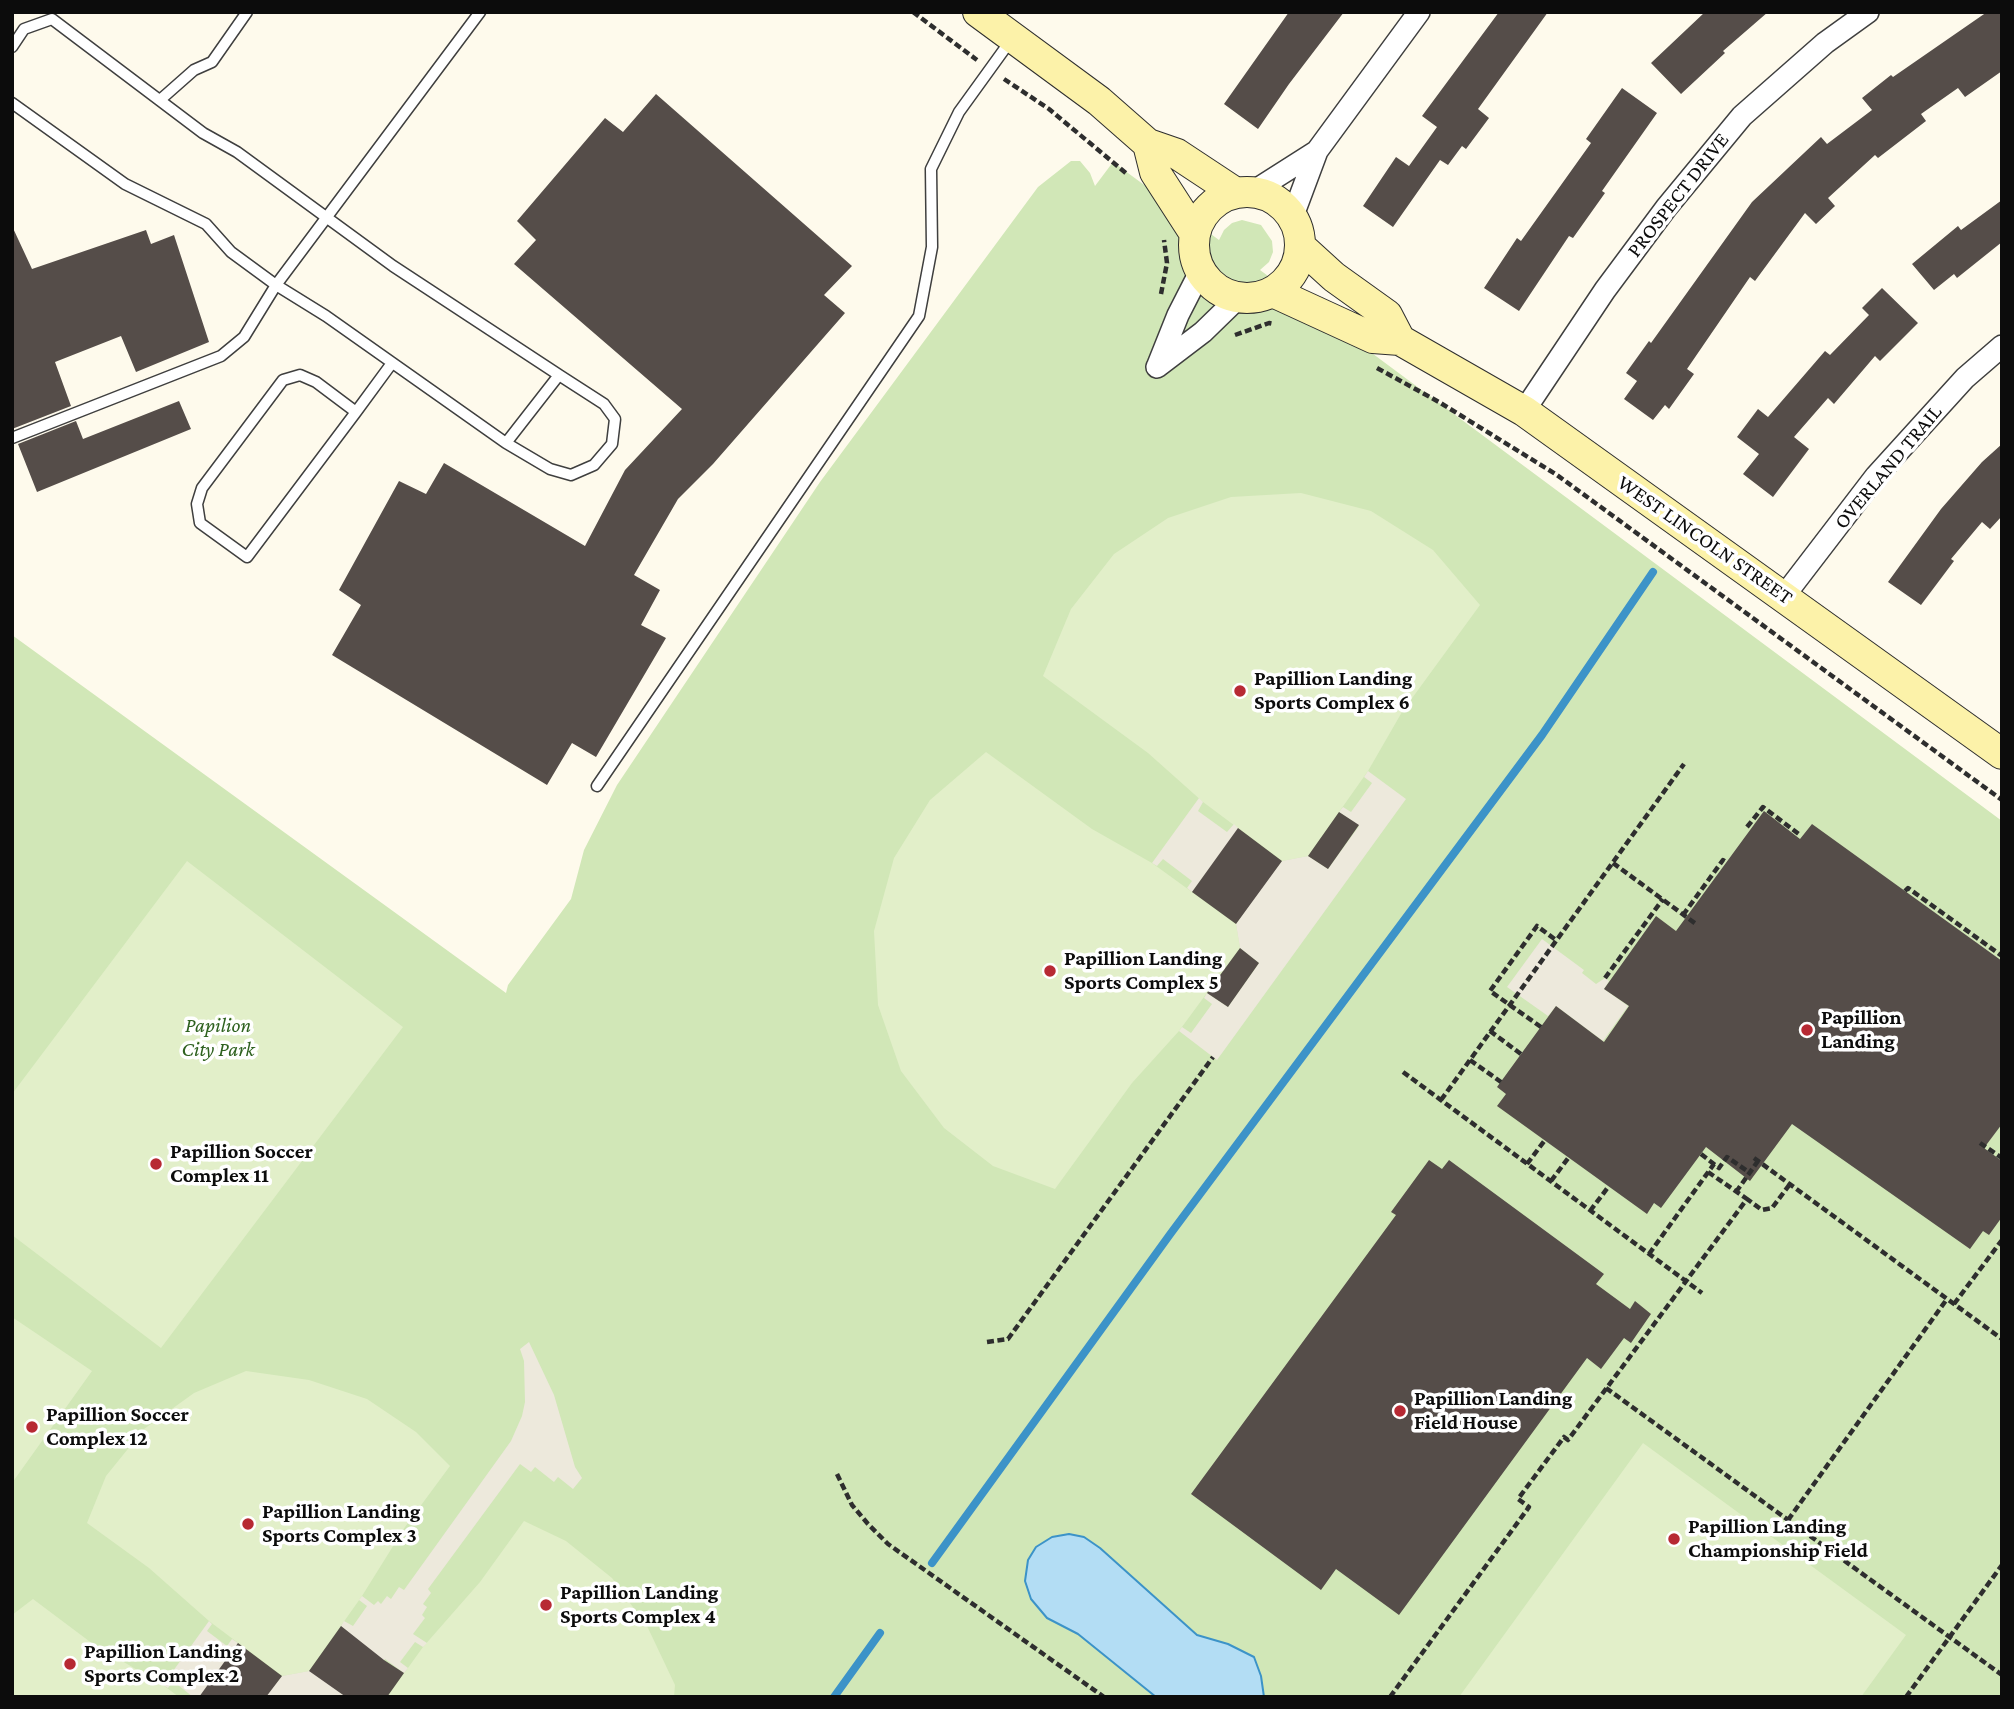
<!DOCTYPE html>
<html>
<head>
<meta charset="utf-8">
<style>
  body { margin:0 }
  #map { position:relative; width:2014px; height:1709px; overflow:hidden; background:#fefaec; font-family:"Crimson Pro",serif }
  canvas { display:block }
  .frame { position:absolute; inset:0; border:14px solid #0c0c0c; pointer-events:none }
</style>
</head>
<body>
<div id="map">
<canvas width="2014" height="1709"></canvas>
<div class="frame"></div>
</div>
<script>
const g = document.querySelector('canvas').getContext('2d');
g.lineJoin = 'round';
function fillPath(path, color) {
  g.fillStyle = color;
  g.fill(path, 'evenodd');
}
function shape(rows) {
  const path = new Path2D();
  for (const r of rows) {
    if (r.length === 3) {
      path.moveTo(r[0] + r[2], r[1]);
      path.arc(r[0], r[1], r[2], 0, 2 * Math.PI);
      continue;
    }
    path.moveTo(r[0], r[1]);
    for (let i = 2; i < r.length; i += 2) path.lineTo(r[i], r[i + 1]);
  }
  return path;
}
function strokePath(path, color, width, dash) {
  g.strokeStyle = color;
  g.lineWidth = width;
  g.lineCap = dash ? 'butt' : 'round';
  g.setLineDash(dash || []);
  g.stroke(path);
}
function drawText(font, color, halo, rows, align = 'center') {
  g.font = font + ' "Crimson Pro",serif';
  g.lineWidth = 7;
  g.setLineDash([]);
  g.textBaseline = 'middle';
  g.strokeStyle = halo;
  g.fillStyle = color;
  for (const [text, x, y, turn = 0] of rows) {
    g.save();
    g.translate(x, y);
    g.rotate((+turn || 0) * Math.PI / 180);
    g.textAlign = isNaN(turn) ? turn : align;
    if (halo) g.strokeText(text, 0, 0);
    g.fillText(text, 0, 0);
    g.restore();
  }
}
fillPath(shape([
  [1071,161,1080,161,1090,173,1095,186,1113,162,1219,240,1224,230,1232,223,1242,220,1261,225,1272,241,1273,252,1269,262,1260,270,2002,821,2002,1697,12,1697,12,635,506,993,508,985,571,899,584,850,617,785,820,482,1038,187]
]), '#d1e7b7');
fillPath(shape([
  [1301,493,1371,511,1433,550,1480,605,1402,712,1368,771,1308,856,1282,861,1203,802,1148,753,1043,676,1071,609,1114,554,1168,518,1231,497],
  [986,752,1092,829,1152,863,1236,924,1240,948,1179,1031,1132,1083,1055,1189,993,1166,944,1128,901,1071,878,1005,874,931,894,858,930,800],
  [187,861,403,1027,161,1348,12,1235,12,1094],
  [12,1317,92,1371,12,1483],
  [246,1371,309,1380,367,1399,416,1432,450,1466,405,1527,362,1596,309,1671,282,1676,209,1621,149,1568,87,1523,106,1476,144,1429,194,1393],
  [1643,1443,1906,1635,1861,1697,1459,1697],
  [524,1521,566,1541,612,1578,648,1628,675,1685,674,1697,387,1697,423,1647,480,1582],
  [33,1599,93,1644,163,1685,179,1697,12,1697,12,1615]
]), '#e2efc9');
fillPath(shape([
  [1368,771,1406,799,1217,1060,1179,1031,1182,1027,1191,1033,1212,1004,1204,998,1207,993,1228,1007,1259,963,1240,948,1236,924,1249,905,1206,873,1192,892,1187,888,1192,881,1163,859,1157,866,1152,863,1199,798,1203,802,1198,811,1227,832,1234,824,1238,828,1268,879,1282,861,1308,856,1328,869,1359,826,1339,812,1343,807,1351,812,1372,783,1364,777],
  [1542,939,1584,970,1582,973,1596,984,1605,978,1609,981,1604,989,1628,1006,1603,1041,1556,1006,1548,1016,1507,987],
  [529,1342,554,1395,575,1467,582,1478,573,1489,558,1477,554,1482,535,1467,531,1472,520,1464,428,1589,431,1593,423,1604,427,1607,422,1615,425,1618,413,1634,427,1643,423,1647,415,1642,400,1662,408,1668,404,1673,385,1659,358,1697,193,1697,173,1681,168,1688,163,1685,209,1621,212,1624,207,1631,227,1646,232,1639,238,1643,224,1662,268,1693,282,1676,309,1671,358,1640,341,1626,344,1621,353,1626,367,1606,359,1600,362,1596,374,1605,378,1601,381,1604,387,1596,391,1599,399,1587,404,1590,511,1441,522,1416,525,1402,524,1361,520,1349]
]), '#ede9dc');
const water = shape([
  [1069,1534,1084,1537,1100,1548,1197,1635,1228,1644,1254,1657,1261,1676,1264,1697,1156,1697,1078,1634,1047,1618,1031,1599,1025,1581,1028,1560,1036,1547,1052,1537,1069,1534]
]);
fillPath(water, '#b3ddf4');
strokePath(water, '#3c93c8', 2);
strokePath(shape([
  [932,1563,1171,1233,1542,735,1653,572],
  [834,1697,880,1633]
]), '#3c93c8', 8);
fillPath(shape([
  [1289,12,1344,12,1289,84,1258,129,1224,104],
  [1499,12,1548,12,1478,109,1489,118,1466,149,1462,146,1448,165,1440,160,1393,227,1363,206,1396,157,1409,166,1437,127,1422,116],
  [1705,12,1768,12,1723,51,1725,53,1681,94,1651,63],
  [1987,12,2002,12,2002,71,1965,97,1958,88,1921,114,1926,121,1878,158,1875,155,1828,198,1835,206,1816,224,1805,213,1755,281,1750,277,1687,369,1694,374,1669,409,1665,405,1653,420,1624,399,1637,381,1626,373,1649,341,1651,343,1752,202,1821,137,1827,144,1872,110,1862,98,1891,75,1893,77],
  [1622,88,1657,113,1602,191,1605,193,1573,238,1569,236,1519,311,1484,288,1517,238,1521,241,1591,143,1586,139],
  [656,94,852,266,824,295,845,313,713,464,678,499,634,575,660,590,641,625,666,638,596,757,572,743,547,785,332,655,361,605,339,590,399,481,426,494,444,463,585,546,625,470,682,409,514,264,536,240,517,221,605,118,623,132],
  [2002,200,2002,242,1957,278,1954,274,1934,290,1912,264,1958,226,1961,230],
  [12,226,32,269,146,230,151,244,174,235,209,342,136,372,121,336,55,362,71,406,12,429],
  [1882,288,1918,323,1880,361,1875,356,1834,404,1828,398,1794,437,1809,449,1773,497,1743,474,1759,454,1737,437,1758,409,1768,417,1825,351,1830,355,1869,315,1862,308],
  [179,401,191,429,37,492,18,444,76,421,83,439],
  [2002,444,2002,516,1990,529,1982,522,1951,559,1954,561,1921,605,1888,582,1941,509,1982,462],
  [1764,811,1800,839,1812,824,2002,961,2002,1124,1984,1148,2002,1161,2002,1217,1989,1235,1983,1231,1970,1249,1792,1124,1750,1181,1706,1147,1661,1208,1654,1203,1647,1214,1497,1106,1506,1094,1497,1087,1556,1006,1604,1042,1629,1006,1604,989,1656,916,1676,931],
  [1339,812,1359,825,1328,869,1308,856],
  [1238,828,1282,861,1236,924,1192,892],
  [1240,948,1259,963,1228,1007,1207,993],
  [1429,1160,1442,1169,1449,1160,1604,1274,1596,1284,1630,1309,1635,1301,1651,1314,1631,1343,1624,1338,1601,1369,1587,1358,1399,1615,1336,1569,1321,1590,1191,1494,1396,1215,1391,1212],
  [341,1626,384,1660,404,1673,387,1697,346,1697,309,1671],
  [238,1643,282,1676,266,1697,199,1697]
]), '#554d49');
const lane = shape([
  [12,47,24,29,52,19,203,133,237,152,393,266,559,375,506,443,326,316,276,285,244,337,221,356,12,438],
  [160,100,194,70,212,62,247,12],
  [12,103,125,184,206,224,231,252,276,285,480,12],
  [356,412,316,382,300,375,283,380,202,488,197,504,200,523,247,557,356,412,392,363],
  [506,443,550,469,571,475,594,465,612,444,615,419,604,404,559,375],
  [597,786,919,316,932,247,931,169,959,112,1011,40]
]);
const street = shape([
  [1251,193,1317,151],
  [1292,218,1317,151,1419,12],
  [1158,365,1178,315,1201,270],
  [1157,367,1203,332,1239,297],
  [1524,411,1605,290,1666,208,1742,116,1825,43,1868,12],
  [1784,596,1876,476,1965,378,2002,346]
]);
const secondary = shape([
  [978,12,1099,101,1148,144,1177,154,1236,193],
  [1148,144,1155,172,1195,234],
  [1247,245,53],
  [1300,246,1334,277,1387,315,1400,340],
  [1273,292,1373,338,1400,340,1524,411,2002,754]
]);
strokePath(lane, '#3f3f3f', 13);
strokePath(street, '#3f3f3f', 24);
strokePath(secondary, '#2e2e2e', 32);
strokePath(shape([
  [913,12,977,60],
  [1004,79,1049,109,1127,174],
  [1161,294,1167,263,1164,240],
  [1235,335,1269,323,1274,324],
  [1377,368,1439,402,1557,475,2002,800],
  [1747,827,1763,807,1800,835],
  [1613,863,1696,924],
  [1905,891,1908,888,2002,956],
  [1683,915,1723,860,1726,862],
  [1605,978,1663,899],
  [1541,1027,1490,991,1537,926,1556,940],
  [1490,1031,1521,1054],
  [1470,1060,1501,1082],
  [1403,1072,1702,1293],
  [1441,1100,1684,764],
  [1980,1143,2002,1158],
  [1701,1154,1719,1168,1727,1157,1750,1173],
  [1754,1158,2002,1339],
  [1527,1164,1545,1140],
  [1708,1172,1747,1199],
  [1551,1181,1569,1157],
  [1736,1192,1758,1161],
  [1590,1211,1609,1186],
  [1649,1254,1714,1164],
  [1954,1304,2002,1240],
  [987,1342,1008,1339,1213,1057],
  [1606,1388,2002,1675],
  [837,1474,852,1505,868,1524,888,1544,1104,1697],
  [1788,1520,1947,1299],
  [1390,1697,1529,1507,1518,1499,1564,1437,1568,1440,1747,1199,1762,1210,1772,1208,1790,1184],
  [1906,1697,2002,1565]
]), '#2e2e2e', 4.5, [7, 3.5]);
strokePath(lane, '#fff', 10);
strokePath(street, '#fff', 21);
strokePath(secondary, '#fcf2a9', 30);
for (const [x, y, r, color] of [
  [1240,691,7,"#b72933"],
  [1050,971,7,"#b72933"],
  [1807,1030,7,"#b72933"],
  [156,1164,7,"#b72933"],
  [1400,1411,7,"#b72933"],
  [32,1427,7,"#b72933"],
  [248,1524,7,"#b72933"],
  [1674,1539,7,"#b72933"],
  [546,1605,7,"#b72933"],
  [70,1664,7,"#b72933"]
]) {
  const dot = new Path2D();
  dot.arc(x, y, r, 0, 2 * Math.PI);
  g.fillStyle = color;
  g.fill(dot);
  strokePath(dot, '#fff', 2.5);
}
drawText('21px', '#0c0c0c', '#fff', [
  ["PROSPECT DRIVE",1678,195,-52],
  ["OVERLAND TRAIL",1888,467,-50],
  ["WEST LINCOLN STREET",1705,540,35]
]);
drawText('bold 21px', '#0c0c0c', '#fff', [
  ["Papillion Landing",1254,679],
  ["Sports Complex 6",1254,703],
  ["Papillion Landing",1064,959],
  ["Sports Complex 5",1064,983],
  ["Papillion",1821,1018],
  ["Landing",1821,1042],
  ["Papillion Soccer",170,1152],
  ["Complex 11",170,1176],
  ["Papillion Landing",1414,1399],
  ["Field House",1414,1423],
  ["Papillion Soccer",46,1415],
  ["Complex 12",46,1439],
  ["Papillion Landing",262,1512],
  ["Sports Complex 3",262,1536],
  ["Papillion Landing",1688,1527],
  ["Championship Field",1688,1551],
  ["Papillion Landing",560,1593],
  ["Sports Complex 4",560,1617],
  ["Papillion Landing",84,1652],
  ["Sports Complex 2",84,1676]
], 'left');
drawText('italic 21px', '#2e611f', '#fff', [
  ["Papilion",218,1026],
  ["City Park",218,1050]
]);
</script>
</body>
</html>
